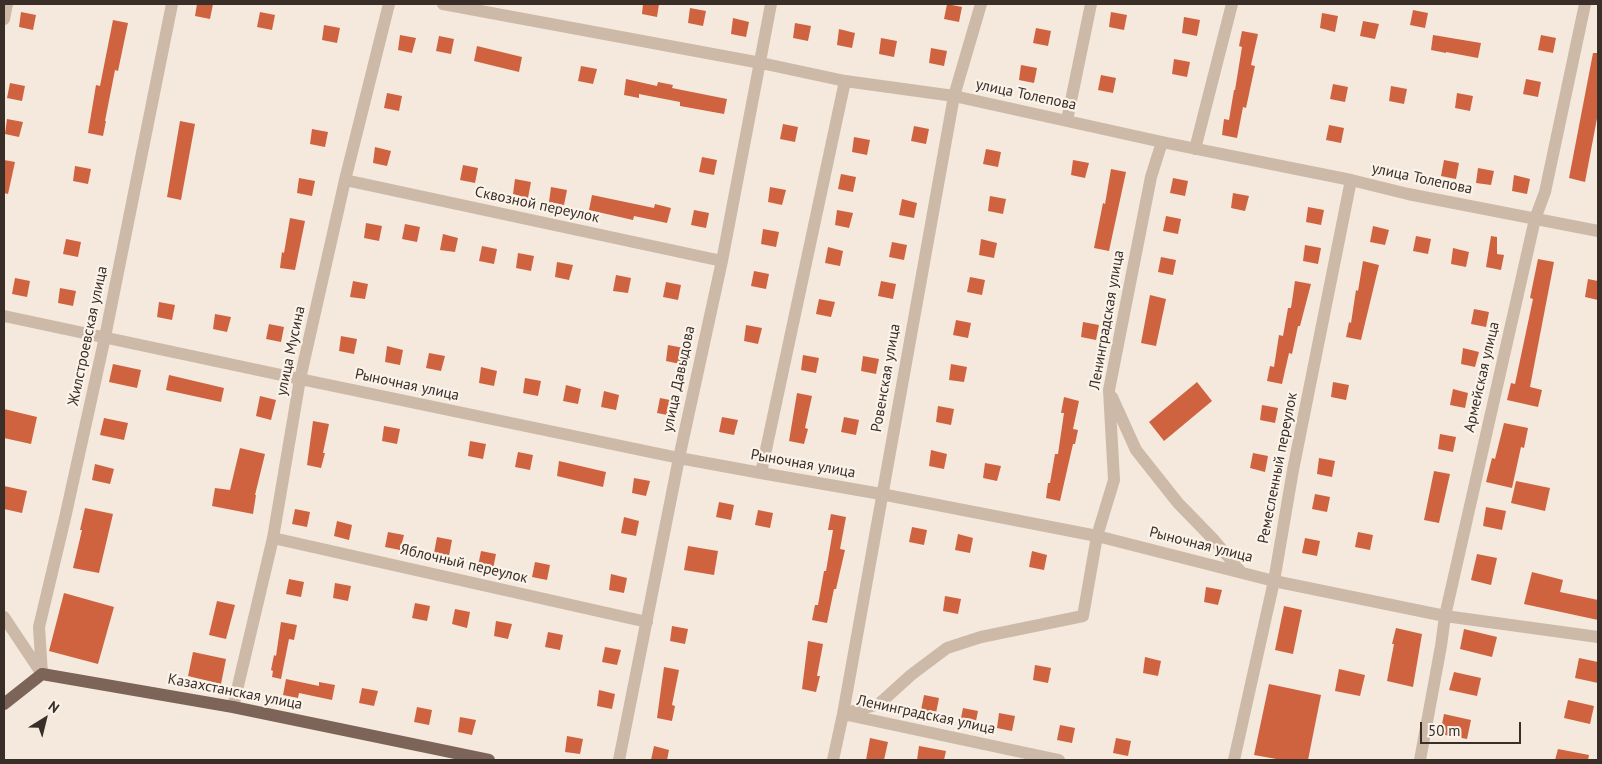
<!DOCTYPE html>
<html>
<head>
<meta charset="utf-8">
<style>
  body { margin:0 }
  #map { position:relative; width:1602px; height:764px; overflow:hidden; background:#f4e9dc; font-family:"PT Sans",sans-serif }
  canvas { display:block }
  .frame { position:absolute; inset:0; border:5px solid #392e28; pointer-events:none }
  .north { position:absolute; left:20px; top:694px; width:50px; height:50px; -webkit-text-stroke:4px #fbf3e9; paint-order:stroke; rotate:36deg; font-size:14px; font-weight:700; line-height:20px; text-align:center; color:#392e28 }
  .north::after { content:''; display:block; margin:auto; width:18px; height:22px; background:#392e28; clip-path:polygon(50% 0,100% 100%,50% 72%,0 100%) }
  .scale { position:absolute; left:1420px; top:722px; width:101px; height:22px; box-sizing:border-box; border:2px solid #392e28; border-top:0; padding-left:6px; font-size:15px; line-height:18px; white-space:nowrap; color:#392e28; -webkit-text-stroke:4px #fbf3e9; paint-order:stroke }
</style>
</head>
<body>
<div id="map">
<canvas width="1602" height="764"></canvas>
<div class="frame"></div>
<div class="north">N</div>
<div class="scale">50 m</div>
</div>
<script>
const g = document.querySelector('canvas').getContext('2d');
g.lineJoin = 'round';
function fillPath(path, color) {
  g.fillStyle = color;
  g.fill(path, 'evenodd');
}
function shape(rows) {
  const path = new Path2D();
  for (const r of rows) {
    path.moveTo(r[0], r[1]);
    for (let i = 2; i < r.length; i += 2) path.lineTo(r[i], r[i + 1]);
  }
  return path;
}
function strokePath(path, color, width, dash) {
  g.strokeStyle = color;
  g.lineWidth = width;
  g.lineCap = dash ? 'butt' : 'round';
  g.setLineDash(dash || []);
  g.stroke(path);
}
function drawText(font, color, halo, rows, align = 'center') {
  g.font = font + ' "PT Sans",sans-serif';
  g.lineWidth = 4.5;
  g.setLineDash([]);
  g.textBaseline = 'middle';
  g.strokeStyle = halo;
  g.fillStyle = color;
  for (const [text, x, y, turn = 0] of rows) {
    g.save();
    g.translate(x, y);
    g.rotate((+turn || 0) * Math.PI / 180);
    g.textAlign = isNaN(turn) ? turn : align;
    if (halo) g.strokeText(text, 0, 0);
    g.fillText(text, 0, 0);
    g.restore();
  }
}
fillPath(shape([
  [197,4,213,4,210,19,195,16],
  [643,4,659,4,657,17,642,14],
  [947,4,962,7,959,22,944,19],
  [690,8,706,11,703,26,688,23],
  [1413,10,1428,13,1425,28,1410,25],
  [21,12,36,15,33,30,19,27],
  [260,12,275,15,272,30,257,27],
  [1111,12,1127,15,1124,30,1109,27],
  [1322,13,1338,16,1335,32,1320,28],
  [1184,17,1200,20,1197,36,1182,33],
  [733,18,749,22,746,37,731,34],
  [113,20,128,23,118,71,115,70,105,121,106,121,103,136,88,133,96,85,100,86],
  [1363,21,1379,24,1375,39,1360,36],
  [795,23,811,26,808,41,793,38],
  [324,25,340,28,337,43,322,40],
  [1036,28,1051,31,1048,46,1033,43],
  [839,29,855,33,852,48,837,45],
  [1242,31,1258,34,1251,65,1255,66,1246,108,1243,107,1237,138,1222,135,1224,119,1229,120,1234,90,1235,90,1242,47,1239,46],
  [400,35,416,38,412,53,398,50],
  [1433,35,1481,43,1478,58,1446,52,1446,53,1431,50],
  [1541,35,1556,38,1553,53,1538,50],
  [439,36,454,39,451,54,436,51],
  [881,38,897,41,894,57,879,54],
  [477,46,522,57,519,72,474,61],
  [931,48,947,51,944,66,929,63],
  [1593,53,1598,53,1598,113,1585,182,1569,178],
  [1174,59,1190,62,1187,77,1172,74],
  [1021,65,1037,68,1034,83,1019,80],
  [581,66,597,69,593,84,578,81],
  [1101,75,1116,78,1113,93,1098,90],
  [626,79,657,86,658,82,673,85,672,88,727,99,724,114,680,106,680,102,639,94,639,98,624,95],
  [1526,79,1541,82,1538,97,1523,94],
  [10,83,25,86,22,101,7,98],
  [1333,84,1348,87,1345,102,1330,99],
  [1391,86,1407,89,1404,104,1389,101],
  [387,93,402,96,399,111,384,108],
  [1457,93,1473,96,1470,111,1455,108],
  [7,119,23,122,19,137,5,134],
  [180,121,195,124,181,200,167,197],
  [783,124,798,127,795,142,780,139],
  [1329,125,1344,128,1341,143,1326,140],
  [914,126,929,129,926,144,911,141],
  [312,129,328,132,325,147,310,144],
  [854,137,870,140,867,155,852,152],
  [375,147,391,151,387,166,373,163],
  [986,149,1001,152,998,167,983,164],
  [702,157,717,160,714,175,699,172],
  [4,160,15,162,8,194,4,193],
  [1073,160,1089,163,1085,178,1071,175],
  [1444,160,1459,163,1456,179,1441,176],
  [463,165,478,168,475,183,460,180],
  [75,166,91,169,88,184,73,181],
  [1478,168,1494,171,1491,185,1476,183],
  [1111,169,1126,172,1109,251,1094,248,1103,203,1105,204],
  [841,174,856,177,853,192,838,189],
  [1514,175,1530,179,1527,194,1512,191],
  [299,178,315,181,312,196,297,193],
  [1173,178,1188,181,1185,196,1170,193],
  [515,179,531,182,528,198,513,194],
  [551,187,567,190,564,205,549,202],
  [770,187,786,190,782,205,768,202],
  [1233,193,1249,196,1245,211,1231,208],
  [592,195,654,208,655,204,671,208,667,223,634,216,633,220,589,210],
  [990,196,1006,199,1003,214,988,211],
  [902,199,917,203,914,218,899,215],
  [1308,207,1324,210,1321,225,1306,222],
  [694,210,709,213,706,228,691,225],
  [837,210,853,213,849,228,835,225],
  [1166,216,1181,219,1178,234,1163,231],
  [290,218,305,221,295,270,280,268,282,252,284,253],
  [366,223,382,226,379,241,364,238],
  [405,224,420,227,417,242,402,239],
  [1373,226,1389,230,1385,245,1370,242],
  [763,229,779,232,776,247,761,244],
  [443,234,458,238,455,252,440,250],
  [1416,236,1431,239,1428,254,1413,251],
  [1491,236,1497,237,1497,254,1504,255,1501,270,1486,267],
  [66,239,81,242,78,257,63,254],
  [981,239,997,243,994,258,979,255],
  [892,242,907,245,904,260,889,257],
  [1305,245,1321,248,1318,264,1303,261],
  [482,246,497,249,494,264,479,261],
  [828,247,843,251,840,266,825,263],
  [1453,248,1469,252,1466,267,1451,264],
  [518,253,534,256,531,271,516,268],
  [1161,257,1176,260,1173,275,1158,272],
  [1538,259,1554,262,1530,387,1542,390,1538,407,1507,400,1511,383,1515,384,1533,299,1530,298],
  [1363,261,1379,265,1361,340,1346,337,1349,322,1351,323,1356,290,1358,291],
  [557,262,573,265,569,280,555,277],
  [754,271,769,274,766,289,751,286],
  [616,275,631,278,628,293,613,291],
  [970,277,985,280,982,295,967,292],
  [15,278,30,281,27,297,12,294],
  [1588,279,1598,281,1598,300,1585,297],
  [353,281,368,284,365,299,350,297],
  [881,281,896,284,893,299,878,296],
  [1295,281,1311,284,1300,326,1298,326,1292,354,1289,353,1282,384,1267,381,1270,366,1274,367,1279,335,1283,336,1288,308,1291,308],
  [666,282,681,285,678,300,663,297],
  [60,288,76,291,73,306,58,303],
  [1150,295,1166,299,1156,346,1141,343],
  [819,299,835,302,831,317,816,314],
  [159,302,175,305,172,320,157,317],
  [1474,309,1489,312,1486,327,1471,324],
  [215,314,231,317,227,332,213,329],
  [956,320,971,323,968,338,953,335],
  [1083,322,1099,325,1096,340,1081,337],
  [269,324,284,327,281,342,266,339],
  [746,325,762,328,758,344,744,341],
  [341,336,357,339,354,354,339,351],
  [668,345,684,348,680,364,666,361],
  [387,346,403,350,400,365,385,362],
  [1463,348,1479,352,1475,367,1461,364],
  [429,353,445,356,441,371,426,368],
  [803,355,819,358,816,373,801,370],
  [863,356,879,359,876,374,861,371],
  [113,364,141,370,137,388,109,382],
  [951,364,967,367,964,382,949,380],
  [481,367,497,371,494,386,479,383],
  [169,375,224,388,221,402,166,390],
  [525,378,541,381,538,396,523,393],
  [1197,382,1212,401,1164,441,1149,422],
  [1333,382,1349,385,1346,400,1331,397],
  [566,385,581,389,578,404,563,401],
  [1453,389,1468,393,1465,408,1450,405],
  [604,391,619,395,616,410,601,407],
  [797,393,812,396,805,428,808,429,804,444,789,441],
  [260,396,276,400,271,420,256,416],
  [1064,397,1079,401,1073,429,1078,430,1075,444,1073,444,1060,501,1046,498,1048,483,1050,483,1055,454,1058,454,1064,413,1061,413],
  [660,398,675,401,672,416,657,413],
  [1262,405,1278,408,1275,423,1260,420],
  [938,406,954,409,951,425,936,422],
  [4,409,37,417,31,444,4,438],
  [722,417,738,420,734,435,719,432],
  [844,417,859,420,856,435,841,432],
  [104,418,128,423,124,440,100,435],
  [313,421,329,424,323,453,325,453,321,468,307,465],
  [1504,423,1528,428,1524,448,1521,447,1512,488,1486,482,1492,458,1495,459],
  [384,426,400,429,397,444,382,441],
  [1440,434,1456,437,1453,452,1438,449],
  [470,441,486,444,483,459,468,456],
  [240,448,265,454,255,495,256,495,253,514,212,506,215,488,230,490],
  [931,450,947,454,944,469,929,466],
  [518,452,533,455,530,470,515,467],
  [1253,453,1268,456,1265,472,1250,468],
  [1319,458,1335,461,1332,477,1317,474],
  [559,461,606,472,603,487,557,476],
  [985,463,1001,466,997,481,983,478],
  [95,464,114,469,110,484,92,480],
  [1434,471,1450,474,1439,523,1424,520],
  [634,478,650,481,646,496,632,493],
  [1516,481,1550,488,1545,511,1511,503],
  [4,486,27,491,22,513,4,509],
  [1315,494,1330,497,1327,512,1312,509],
  [719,502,734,505,731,520,716,517],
  [1486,507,1506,511,1502,530,1483,526],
  [85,508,113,514,99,573,73,568,82,530,80,530],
  [295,509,310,512,307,527,292,524],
  [758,510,773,513,770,528,755,525],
  [831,514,846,517,840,549,845,550,836,589,834,589,827,623,812,620,815,605,818,605,824,571,826,571,833,530,828,530],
  [624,517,639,521,636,536,621,533],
  [337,521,352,525,349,540,334,536],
  [912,527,927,530,924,545,909,542],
  [388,532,404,535,400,550,385,547],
  [1358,532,1373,535,1370,550,1355,547],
  [958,534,973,538,970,553,955,550],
  [437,537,452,540,449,556,434,553],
  [1305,538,1320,541,1317,556,1302,553],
  [688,546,718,551,714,575,684,570],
  [481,551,496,554,493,569,478,566],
  [1032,551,1047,555,1044,570,1029,567],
  [1477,554,1497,558,1491,585,1471,580],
  [535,562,550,565,547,580,532,577],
  [1532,572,1563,580,1560,592,1598,600,1598,620,1524,604],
  [611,574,627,578,624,593,609,590],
  [289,579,304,582,301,597,286,594],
  [335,583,351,586,348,601,333,598],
  [1206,587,1222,590,1218,605,1204,602],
  [64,593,114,607,98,664,49,651],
  [945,596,961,599,958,614,943,611],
  [217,601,235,605,226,639,209,635],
  [415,603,430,606,427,621,412,618],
  [1284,606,1302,610,1293,654,1275,650],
  [455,609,470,612,467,628,452,624],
  [496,621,512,624,508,639,494,636],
  [281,622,297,625,294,640,289,639,281,679,272,677,273,671,271,670,274,655,276,656],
  [672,626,688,629,685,644,670,641],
  [1396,628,1422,634,1413,687,1387,681,1394,644,1392,644],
  [1464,629,1497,637,1492,657,1460,649],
  [548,632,563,635,560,650,545,647],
  [808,641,823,644,817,676,820,676,816,692,802,689],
  [605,647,621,650,617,665,602,662],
  [193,652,226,659,221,684,188,676],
  [1145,657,1161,661,1158,676,1143,673],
  [1579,658,1598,662,1598,683,1575,678],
  [1035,665,1051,668,1048,683,1033,680],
  [664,667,679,670,672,705,675,706,672,721,657,718],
  [1339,669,1365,675,1360,696,1335,691],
  [1454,672,1481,678,1477,696,1449,690],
  [286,679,319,686,319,682,335,685,332,700,299,693,298,698,283,695],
  [1269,684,1321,695,1308,760,1282,760,1254,755],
  [362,688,378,691,374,706,359,703],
  [599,690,615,694,612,709,597,706],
  [924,695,939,698,936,713,921,710],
  [1568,700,1594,706,1590,724,1564,718],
  [417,707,432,710,429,725,414,722],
  [963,708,978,711,975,726,960,723],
  [999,713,1015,716,1012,731,997,728],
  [1444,714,1471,720,1467,739,1440,734],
  [460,717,476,720,472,735,458,732],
  [1060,725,1075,728,1072,743,1057,740],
  [567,736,583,739,580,754,565,752],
  [870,738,888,742,884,760,866,760],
  [1116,738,1131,741,1128,756,1113,753],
  [654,746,669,750,667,760,651,760],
  [919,746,946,751,944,760,917,760],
  [1558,749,1589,755,1588,760,1555,760]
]), '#cf6340');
strokePath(shape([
  [443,4,761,63,845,81,954,96,1162,142,1351,180,1408,194,1598,231],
  [4,19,7,4],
  [1067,120,1091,4],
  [1195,149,1232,4],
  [345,180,722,261],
  [4,316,300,379,679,458,761,473,881,494,1097,536,1274,581,1445,616,1598,637],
  [1112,397,1136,450,1178,503,1214,540,1241,572],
  [761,473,845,81],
  [273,538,647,622],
  [4,617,42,674],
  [42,674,39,627,65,518,105,337,172,4],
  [233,707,273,538,300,379,345,180,389,4],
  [619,760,679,458,722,261,771,4],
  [833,760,843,714,954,96,981,4],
  [1059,760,843,714,879,704,911,675,947,648,981,637,1083,616,1097,536,1114,480,1109,390,1151,177,1162,142],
  [1234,760,1274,581,1293,470,1351,180],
  [1420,760,1441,646,1445,616,1535,219,1545,192,1585,4]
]), '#cdb9a7', 12);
strokePath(shape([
  [4,704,42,674,233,707,489,760]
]), '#7c6458', 12);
drawText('15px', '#392e28', '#fbf3e9', [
  ["улица Толепова",1026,95,12],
  ["улица Толепова",1422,179,12],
  ["Сквозной переулок",537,205,12],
  ["Ленинградская улица",1107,320,-80],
  ["Жилстроевская улица",88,336,-78],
  ["улица Мусина",291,351,-78],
  ["Армейская улица",1482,377,-77],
  ["Ровенская улица",886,378,-80],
  ["улица Давыдова",679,379,-78],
  ["Рыночная улица",407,385,12],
  ["Рыночная улица",803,464,10],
  ["Ремесленный переулок",1278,468,-79],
  ["Рыночная улица",1201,545,14],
  ["Яблочный переулок",464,564,13],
  ["Казахстанская улица",235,692,11],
  ["Ленинградская улица",926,715,12]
]);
</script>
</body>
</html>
